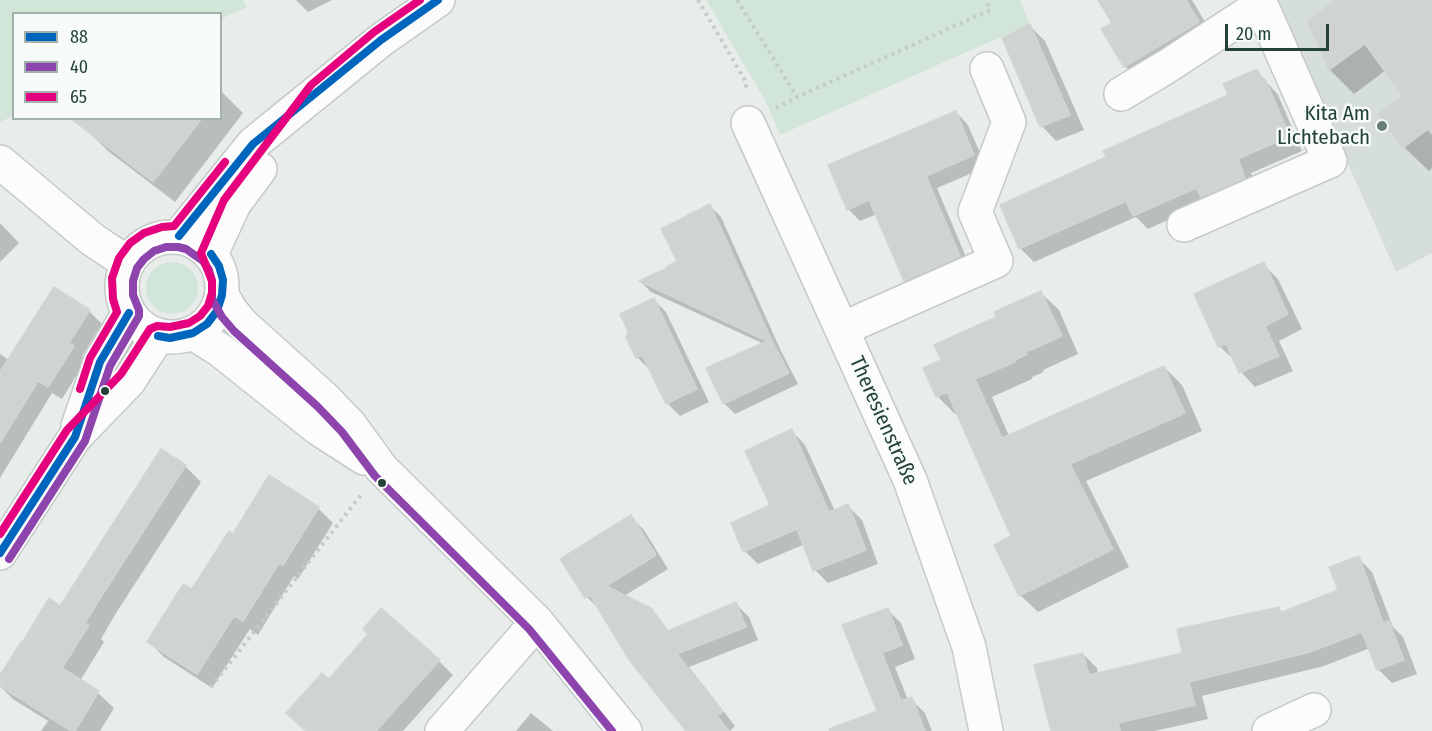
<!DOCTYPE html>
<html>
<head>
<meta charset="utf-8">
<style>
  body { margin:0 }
  #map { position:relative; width:1432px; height:731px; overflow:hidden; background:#e8edeb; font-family:"Fira Sans Condensed",sans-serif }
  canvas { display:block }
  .legend { position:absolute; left:12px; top:12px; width:210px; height:108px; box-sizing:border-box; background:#f7fbf9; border:2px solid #a3b1ad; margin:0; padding:8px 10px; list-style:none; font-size:18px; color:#24423a }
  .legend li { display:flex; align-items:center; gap:12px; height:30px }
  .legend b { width:30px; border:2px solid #a3b1ad }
  .scale { position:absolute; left:1225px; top:24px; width:104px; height:27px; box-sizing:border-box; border:3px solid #24423a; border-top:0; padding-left:8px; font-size:18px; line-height:21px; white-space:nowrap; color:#24423a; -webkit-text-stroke:4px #f7fbf9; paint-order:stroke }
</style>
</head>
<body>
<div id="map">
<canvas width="1432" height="731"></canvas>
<ul class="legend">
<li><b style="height:8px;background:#0065bd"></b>88</li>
<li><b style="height:8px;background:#8e44ad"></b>40</li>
<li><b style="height:8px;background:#e5007d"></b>65</li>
</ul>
<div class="scale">20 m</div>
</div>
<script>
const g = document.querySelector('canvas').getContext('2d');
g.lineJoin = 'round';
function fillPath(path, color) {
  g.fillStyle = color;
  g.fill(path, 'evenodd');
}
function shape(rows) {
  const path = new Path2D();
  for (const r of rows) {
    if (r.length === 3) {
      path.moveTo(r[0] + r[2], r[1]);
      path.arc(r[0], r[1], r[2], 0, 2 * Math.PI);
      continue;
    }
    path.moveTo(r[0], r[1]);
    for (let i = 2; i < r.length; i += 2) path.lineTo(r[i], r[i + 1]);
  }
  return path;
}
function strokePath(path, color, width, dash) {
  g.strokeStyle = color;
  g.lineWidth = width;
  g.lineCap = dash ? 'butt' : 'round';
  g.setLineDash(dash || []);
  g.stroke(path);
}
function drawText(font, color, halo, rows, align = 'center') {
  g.font = font + ' "Fira Sans Condensed",sans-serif';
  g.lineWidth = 5;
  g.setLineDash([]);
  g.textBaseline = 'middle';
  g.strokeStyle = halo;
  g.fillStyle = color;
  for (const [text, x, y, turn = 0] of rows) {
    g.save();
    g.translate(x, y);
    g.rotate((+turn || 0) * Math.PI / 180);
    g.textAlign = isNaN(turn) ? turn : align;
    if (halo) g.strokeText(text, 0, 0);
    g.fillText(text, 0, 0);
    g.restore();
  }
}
fillPath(shape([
  [1275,0,1432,0,1432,253,1396,272]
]), '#d6dedb');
fillPath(shape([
  [0,0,243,0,247,7,221,19,220,14,14,14,13,116,0,122],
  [706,0,1020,0,1030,24,780,135,766,102],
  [172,288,26]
]), '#d1e6d8');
fillPath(shape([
  [296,0,332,0,308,12],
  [1100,0,1192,0,1217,42,1144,86,1125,66,1114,24],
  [1338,0,1432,0,1432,168,1429,171,1404,147,1406,96,1386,70,1354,94,1330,70,1309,22],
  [1030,26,1045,41,1084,130,1056,141,1042,126],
  [1257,71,1278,95,1302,151,1251,173,1258,192,1208,202,1148,229,1136,217,1034,262,1020,248,1230,96],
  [220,90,243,113,175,202,108,151,87,130,96,118,220,118],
  [956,112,968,125,986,167,937,188,971,269,918,292,906,280,877,214,860,221,848,209],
  [710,206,721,217,781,351,798,384,735,414,724,403,764,344,651,292,641,282,679,262],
  [0,223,19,243,0,262],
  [1263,264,1278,279,1302,329,1279,341,1293,371,1255,387,1241,372,1235,360,1219,346],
  [1041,293,1059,310,1078,354,1043,370,1044,372,1032,377,1032,379,992,397,1009,436,1164,367,1182,385,1202,431,1086,481,1129,567,1038,612,1020,595,1013,537,958,412,955,414,937,396,943,361,998,318],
  [653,299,666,312,709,402,680,416,667,403,650,370,637,357,630,330],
  [89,311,102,324,82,356,86,360,62,399,52,393,0,478,0,354,9,360],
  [792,431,805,445,835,511,848,506,862,520,878,564,828,583,815,570,805,544,758,564,745,551,772,506],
  [162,451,185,466,201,482,116,613,101,639,104,642,80,681,98,693,114,708,100,731,41,731,48,721,13,699,0,686,0,678,60,608],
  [270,477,318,508,333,523,298,579,294,576,258,635,250,629,212,688,164,657,149,642,193,591,233,536],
  [631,517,644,530,668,569,624,596,650,609,670,632,736,604,749,617,758,640,689,667,735,726,730,731,688,731,600,610,587,597,563,559],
  [1358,558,1372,572,1393,627,1403,637,1417,674,1392,683,1378,669,1370,648,1324,666,1202,696,1208,719,1155,731,1053,731,1083,654,1097,668,1098,674,1184,654,1278,608,1283,613,1340,591],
  [887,609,901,623,915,659,895,667,908,700,911,699,925,713,932,731,872,731,879,711,844,626],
  [439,661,453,675,403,731,307,731],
  [531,713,553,731,516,731]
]), '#0003');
const building = shape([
  [1098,0,1186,0,1199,22,1124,67,1101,29,1112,23,1098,0],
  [1336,0,1432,0,1432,134,1428,129,1403,148,1378,114,1403,96,1365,44,1329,70,1307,21,1336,0],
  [1030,24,1070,115,1040,127,1002,38,1030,24],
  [1257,69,1262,80,1265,79,1290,136,1238,159,1245,178,1201,197,1196,188,1133,216,1126,201,1019,249,1000,205,1106,157,1103,151,1228,95,1223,84,1257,69],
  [956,111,974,155,926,176,960,256,904,281,869,200,847,210,828,165,956,111],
  [70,118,202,118,153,182,70,118],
  [710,204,771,339,789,373,723,404,706,368,767,341,639,281,667,268,666,267,677,261,661,229,710,204],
  [1264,262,1288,314,1265,326,1279,356,1239,373,1226,344,1218,347,1194,294,1264,262],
  [54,287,90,310,69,343,74,346,48,387,38,381,0,443,0,372,54,287],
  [1041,291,1062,336,1026,352,1027,354,1015,360,1015,362,975,379,1002,438,1164,366,1185,413,1070,464,1113,549,1019,596,994,545,1011,536,947,392,936,397,923,368,941,360,934,345,996,317,994,312,1041,291],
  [654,298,697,389,666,404,642,355,636,358,626,338,628,331,620,314,654,298],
  [792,429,829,512,848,504,866,550,813,571,797,529,743,552,731,523,770,505,745,451,792,429],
  [161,449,186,465,101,597,85,623,89,625,62,668,99,691,75,731,71,731,0,686,0,675,21,642,22,643,49,598,60,606,161,449],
  [269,475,319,507,283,565,279,563,243,621,234,616,197,674,147,642,183,584,192,589,229,531,233,534,269,475],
  [631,515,656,555,606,586,651,608,668,631,736,602,746,627,677,654,723,712,717,716,729,731,686,731,630,661,590,595,585,598,560,559,631,515],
  [1359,556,1383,623,1389,621,1404,660,1377,670,1362,632,1310,652,1189,682,1195,705,1118,723,1120,731,1051,731,1034,665,1083,653,1089,675,1182,653,1177,629,1279,607,1280,613,1338,590,1329,567,1359,556],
  [381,608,440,660,376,731,306,731,286,713,322,673,329,679,368,634,363,629,381,608],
  [888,608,902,645,882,653,901,701,912,697,925,731,830,731,829,729,877,711,842,625,888,608]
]);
fillPath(building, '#cfd4d2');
strokePath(building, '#d1d6d4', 1.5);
const minor = shape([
  [1121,94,1166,67,1261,5],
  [748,123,910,480,969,647,986,731],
  [0,162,93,240,128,263],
  [1184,225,1330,161,1259,0],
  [179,236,253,144,381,40,438,0],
  [172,287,50],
  [211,254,234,204,260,169],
  [222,295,231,311,242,324,324,398,350,425,382,469,537,622,625,731],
  [842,329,996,261,975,212,1009,122,987,69],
  [193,333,220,350,319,429,364,458],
  [78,426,100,362,129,313],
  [0,553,75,437,129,381,158,336],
  [442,731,537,622],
  [1269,731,1314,710]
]);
strokePath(minor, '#c5cac8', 36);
strokePath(shape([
  [698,0,746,82,746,91],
  [737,0,797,97,990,10,986,0],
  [776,108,797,97],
  [211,687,361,495]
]), '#c3ccca', 4, [3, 4.5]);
strokePath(minor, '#fcfcfc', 33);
strokePath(shape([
  [179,236,253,144,381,40,438,0],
  [158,336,170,338,193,333,207,324,217,311,222,295,223,280,219,266,211,254],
  [0,553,75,437,100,362,129,313]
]), '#0065bd', 8);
strokePath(shape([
  [9,559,85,441,110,366,139,316,139,310,133,295,133,281,137,268,144,259,154,251,166,247,178,247,186,249,203,261,209,270,212,281,212,299,222,317,234,331,317,406,342,432,375,476,529,629,612,731]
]), '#8e44ad', 8);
strokePath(shape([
  [80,389,90,358,117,312,113,299,112,278,119,258,130,243,144,233,162,227,174,226,225,162],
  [0,534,67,430,121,374,150,329,157,326,170,327,189,323,200,316,208,306,212,293,212,281,201,253,224,200,311,85,374,32,420,0]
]), '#e5007d', 8);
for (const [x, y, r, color] of [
  [1382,126,6,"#697e78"],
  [105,391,5,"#24423a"],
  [382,483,5,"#24423a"]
]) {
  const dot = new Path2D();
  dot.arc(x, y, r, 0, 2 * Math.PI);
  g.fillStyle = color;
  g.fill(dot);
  strokePath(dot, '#f7fbf9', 2);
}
drawText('21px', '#24423a', '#f7fbf9', [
  ["Kita Am",1370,114],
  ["Lichtebach",1370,138]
], 'right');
drawText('21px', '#24423a', '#f7fbf9', [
  ["Theresienstraße",883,421,66]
]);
</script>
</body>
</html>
